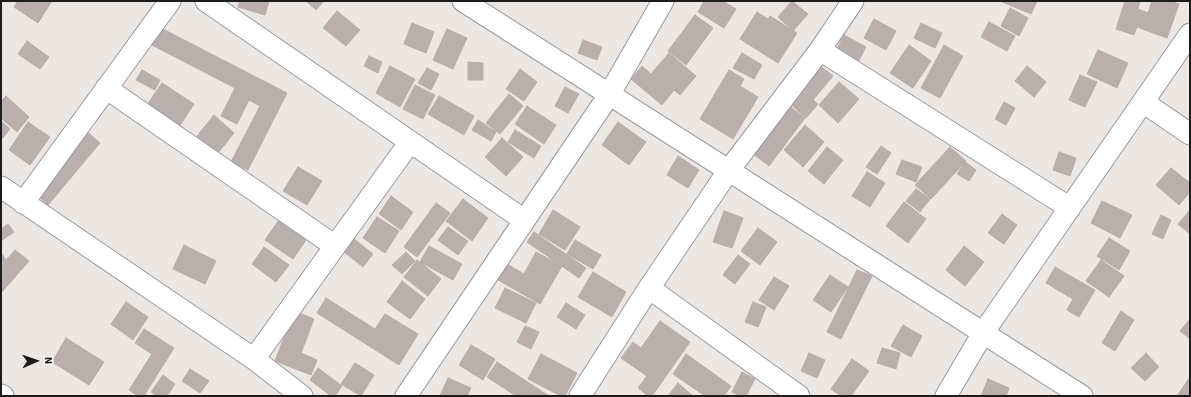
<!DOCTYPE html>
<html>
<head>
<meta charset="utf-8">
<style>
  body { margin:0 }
  #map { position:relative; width:1191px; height:397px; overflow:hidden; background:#ece7e2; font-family:"Source Sans 3",sans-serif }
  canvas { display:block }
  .frame { position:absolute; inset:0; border:2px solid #1c1c1c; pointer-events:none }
  .north { position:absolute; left:16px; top:341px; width:40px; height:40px; -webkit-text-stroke:3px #fff; paint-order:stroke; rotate:88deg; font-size:11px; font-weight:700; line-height:16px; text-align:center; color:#1c1c1c }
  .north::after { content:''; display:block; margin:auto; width:14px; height:18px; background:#1c1c1c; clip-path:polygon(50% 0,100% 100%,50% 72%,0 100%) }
</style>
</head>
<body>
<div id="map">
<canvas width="1191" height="397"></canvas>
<div class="frame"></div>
<div class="north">N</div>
</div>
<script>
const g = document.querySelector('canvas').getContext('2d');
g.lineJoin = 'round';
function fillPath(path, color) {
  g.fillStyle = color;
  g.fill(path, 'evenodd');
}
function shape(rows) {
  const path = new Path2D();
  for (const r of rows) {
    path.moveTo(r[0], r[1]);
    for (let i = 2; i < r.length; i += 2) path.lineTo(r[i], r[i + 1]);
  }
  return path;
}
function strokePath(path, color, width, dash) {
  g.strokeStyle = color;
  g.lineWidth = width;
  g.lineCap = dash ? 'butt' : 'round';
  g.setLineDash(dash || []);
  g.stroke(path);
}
const building = shape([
  [18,1,52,1,38,23,14,7,18,1],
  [240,1,269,1,265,15,238,7,240,1],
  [306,1,324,1,316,10,306,1],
  [704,1,723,1,736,9,724,28,698,12,704,1],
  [792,1,808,14,793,31,778,17,792,1],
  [1000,1,1037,1,1031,14,1000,1],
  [1125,1,1140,1,1138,9,1148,13,1152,1,1171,1,1179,4,1167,38,1137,27,1134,35,1116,29,1125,1],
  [1010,8,1028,18,1019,36,1001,26,1010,8],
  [337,11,360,30,346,46,323,28,337,11],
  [757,12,768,19,770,16,797,33,778,63,740,39,757,12],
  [695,15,713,28,686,65,668,51,695,15],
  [874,19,896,31,886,50,864,38,874,19],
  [989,22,1015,36,1007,51,981,37,989,22],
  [412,23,434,32,426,53,404,44,412,23],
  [921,23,942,33,935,48,914,38,921,23],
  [157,26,287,93,248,170,231,162,260,106,249,100,237,124,221,116,235,88,148,43,157,26],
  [447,29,467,38,453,69,433,60,447,29],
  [844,35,866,47,858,62,836,51,844,35],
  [583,40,602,47,597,60,578,53,583,40],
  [27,41,49,57,40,69,18,54,27,41],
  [909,45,931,61,913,88,890,73,909,45],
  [944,45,963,56,940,98,921,88,944,45],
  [1098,50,1128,63,1117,88,1087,74,1098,50],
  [669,53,696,76,680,95,674,90,662,105,631,79,642,66,651,74,669,53],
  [742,53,762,65,754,79,733,68,742,53],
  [369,56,382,62,378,73,364,66,369,56],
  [468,62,483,63,483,80,468,80,468,62],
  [818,64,833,76,813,100,818,104,806,118,787,101,818,64],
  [390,66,415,79,400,107,376,93,390,66],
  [1027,66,1046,82,1034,97,1015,81,1027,66],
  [427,68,439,74,431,90,418,83,427,68],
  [520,69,537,82,524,101,506,89,520,69],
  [142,70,160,80,155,90,136,80,142,70],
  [729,70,744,79,740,86,758,97,733,139,700,119,729,70],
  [1080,75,1097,82,1085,107,1069,100,1080,75],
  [839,82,859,99,838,123,819,105,839,82],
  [162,83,194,104,179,127,147,105,162,83],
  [415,85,435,95,423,119,403,109,415,85],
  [565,87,579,94,568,113,555,106,565,87],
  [509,94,523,106,500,134,486,123,509,94],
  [6,96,29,117,17,132,1,118,1,101,6,96],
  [439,96,474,116,464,135,428,114,439,96],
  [1004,102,1015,108,1006,125,995,119,1004,102],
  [788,105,805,118,769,166,752,153,788,105],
  [527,106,556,125,544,144,515,124,527,106],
  [214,115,234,133,218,153,197,136,214,115],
  [478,120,496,132,491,141,472,130,478,120],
  [1,121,10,129,1,140,1,121],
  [28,122,50,137,30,165,9,150,28,122],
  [618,122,646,142,629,165,602,145,618,122],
  [805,125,824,142,803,167,784,150,805,125],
  [85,130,100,143,48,205,33,192,85,130],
  [515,130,541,146,534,158,508,142,515,130],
  [502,138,523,157,506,176,485,157,502,138],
  [881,146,891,153,877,174,866,167,881,146],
  [827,147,843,160,824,184,808,171,827,147],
  [950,147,966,161,931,199,915,185,950,147],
  [1059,152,1076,158,1070,176,1053,170,1059,152],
  [678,156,699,170,688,188,667,175,678,156],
  [902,160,922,167,916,182,896,174,902,160],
  [965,162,976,170,969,181,957,174,965,162],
  [298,167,322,181,307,205,283,191,298,167],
  [1171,168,1190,183,1190,192,1179,205,1156,185,1171,168],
  [867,172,885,183,870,207,852,196,867,172],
  [916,189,930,199,920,212,906,201,916,189],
  [391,196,413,212,401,230,379,214,391,196],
  [463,199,488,218,472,241,446,221,463,199],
  [1102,201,1132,215,1120,238,1091,223,1102,201],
  [904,202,926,219,908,243,886,226,904,202],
  [436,203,450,213,417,257,404,247,436,203],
  [553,210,580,227,565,250,539,234,553,210],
  [1190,210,1190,234,1178,224,1190,210],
  [724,211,743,218,732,248,713,242,724,211],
  [1002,214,1017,225,1004,244,988,233,1002,214],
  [1161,215,1171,220,1163,239,1152,234,1161,215],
  [281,217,308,237,293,259,265,240,281,217],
  [377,217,399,231,385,253,363,238,377,217],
  [8,224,14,232,1,241,1,229,8,224],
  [448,227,468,241,458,255,438,240,448,227],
  [758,228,777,242,760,265,741,251,758,228],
  [534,232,586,268,579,278,527,242,534,232],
  [349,235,373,254,363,267,339,248,349,235],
  [1109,238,1130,251,1119,270,1097,256,1109,238],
  [575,240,601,255,593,269,567,254,575,240],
  [184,245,216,261,205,284,173,269,184,245],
  [429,246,462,264,453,280,420,262,429,246],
  [964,246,984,262,965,286,946,270,964,246],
  [264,247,289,265,276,282,252,264,264,247],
  [15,250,29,261,1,293,1,266,15,250],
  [406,252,415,261,402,274,392,265,406,252],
  [536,252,562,266,540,304,498,280,507,264,524,274,536,252],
  [1,253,6,260,1,263,1,253],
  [738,255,750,264,735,284,723,275,738,255],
  [417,260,441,279,428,296,404,277,417,260],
  [1101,260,1124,276,1109,297,1086,281,1101,260],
  [1055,267,1095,290,1079,317,1067,310,1073,299,1046,283,1055,267],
  [857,270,872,276,841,339,827,332,857,270],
  [593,272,626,292,612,317,578,297,593,272],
  [830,275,848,287,831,312,813,300,830,275],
  [774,277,789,286,774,310,759,300,774,277],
  [402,281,425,299,410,319,387,302,402,281],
  [505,288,536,303,526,323,495,308,505,288],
  [326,298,375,329,385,314,418,334,399,365,317,313,326,298],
  [126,302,148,317,133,340,111,324,126,302],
  [753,302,766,307,758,327,745,322,753,302],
  [566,303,585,315,576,329,557,317,566,303],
  [294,311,314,319,301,353,317,360,311,375,275,361,294,311],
  [1121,311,1134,320,1115,351,1102,343,1121,311],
  [1190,319,1190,339,1180,331,1190,319],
  [660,321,690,342,652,396,648,396,638,388,647,376,621,358,633,342,641,348,660,321],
  [903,325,922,336,911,357,891,346,903,325],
  [525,326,539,332,531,349,517,342,525,326],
  [144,329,174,348,145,394,148,396,138,396,129,390,152,354,135,343,144,329],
  [66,338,104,362,89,385,52,362,66,338],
  [471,345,495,359,483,380,459,365,471,345],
  [882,348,900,353,896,369,877,363,882,348],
  [809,353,825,360,817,378,801,371,809,353],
  [1146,353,1159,367,1145,381,1131,368,1146,353],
  [541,354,577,373,565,396,561,396,528,379,541,354],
  [686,354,731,386,724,396,705,396,673,374,686,354],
  [852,359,869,371,851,396,841,396,831,389,852,359],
  [497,362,549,396,516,396,487,377,497,362],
  [355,363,374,375,361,396,341,384,355,363],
  [318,368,342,386,335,396,331,396,310,380,318,368],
  [190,369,209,381,200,393,182,381,190,369],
  [742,372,755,379,746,396,740,396,732,392,742,372],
  [163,375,175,384,167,396,156,396,151,392,163,375],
  [1190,377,1190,396,1177,396,1190,377],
  [448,378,471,388,467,396,440,396,448,378],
  [988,379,1009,388,1006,396,981,396,988,379],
  [678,383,693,396,668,396,678,383]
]);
fillPath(building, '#b9afac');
strokePath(building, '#bcaba6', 1);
const minor = shape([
  [206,1,524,220],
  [463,1,1082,396],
  [820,50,1070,208],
  [106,88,335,246],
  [1143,102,1190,134],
  [1,187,254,359,302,396],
  [23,203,170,1],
  [649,288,799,396],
  [254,359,410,142],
  [1,395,3,396],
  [406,396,609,95,663,1],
  [580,396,649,288,729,170,820,50,853,1],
  [946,396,983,333,1190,34]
]);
strokePath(minor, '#999', 23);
strokePath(minor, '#fff', 21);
</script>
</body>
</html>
